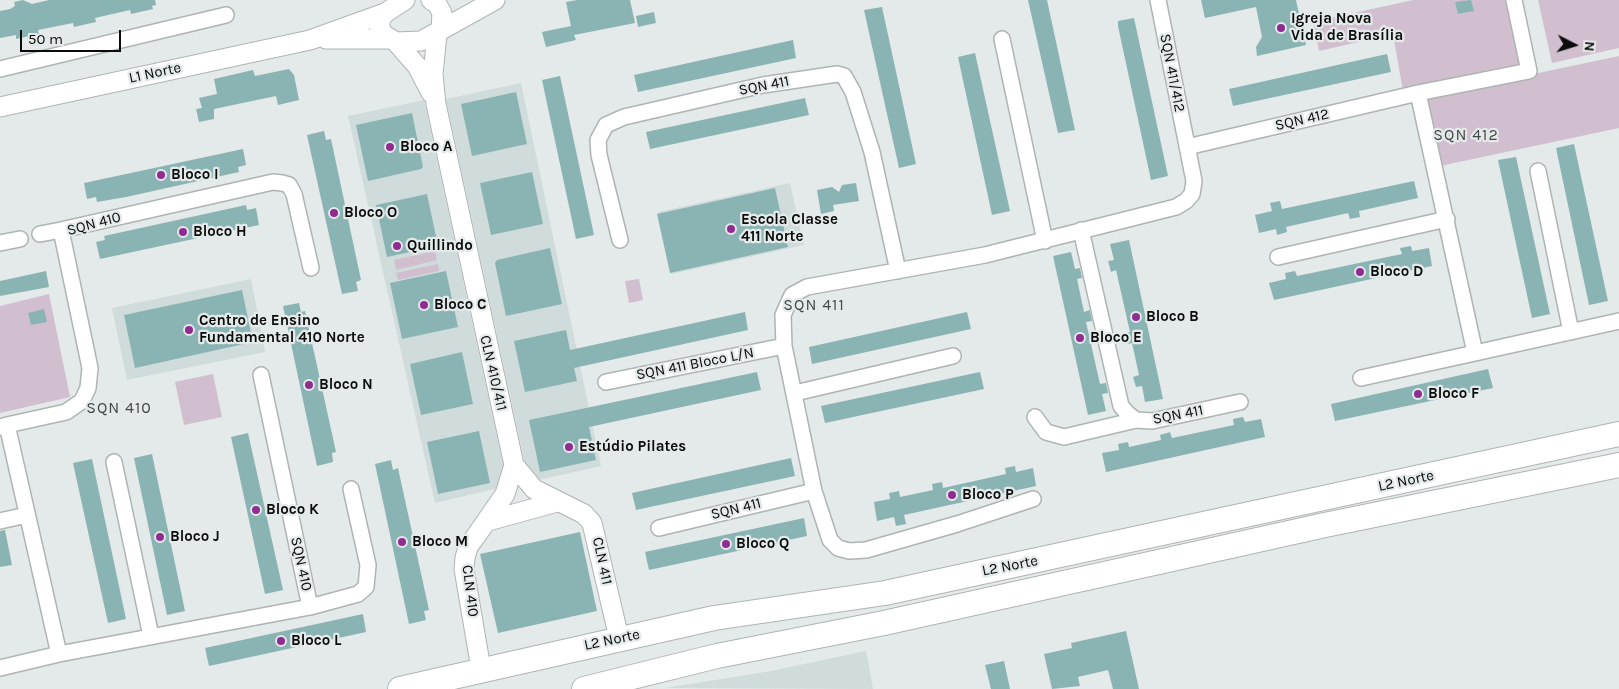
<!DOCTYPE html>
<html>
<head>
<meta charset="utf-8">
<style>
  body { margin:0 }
  #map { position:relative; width:1619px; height:689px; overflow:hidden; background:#e4e9e9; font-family:Karla,sans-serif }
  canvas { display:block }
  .north { position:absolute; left:1549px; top:20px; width:50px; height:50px; -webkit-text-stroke:4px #e4e9e9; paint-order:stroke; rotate:95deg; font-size:14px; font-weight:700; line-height:20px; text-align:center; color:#0a0b0b }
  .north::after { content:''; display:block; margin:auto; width:18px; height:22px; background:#0a0b0b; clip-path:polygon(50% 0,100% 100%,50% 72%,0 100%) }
  .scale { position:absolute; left:20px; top:30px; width:101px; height:22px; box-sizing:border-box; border:2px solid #0a0b0b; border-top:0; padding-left:6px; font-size:15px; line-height:18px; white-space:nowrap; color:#0a0b0b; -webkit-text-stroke:4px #e4e9e9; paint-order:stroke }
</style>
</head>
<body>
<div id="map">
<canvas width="1619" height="689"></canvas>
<div class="north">N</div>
<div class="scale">50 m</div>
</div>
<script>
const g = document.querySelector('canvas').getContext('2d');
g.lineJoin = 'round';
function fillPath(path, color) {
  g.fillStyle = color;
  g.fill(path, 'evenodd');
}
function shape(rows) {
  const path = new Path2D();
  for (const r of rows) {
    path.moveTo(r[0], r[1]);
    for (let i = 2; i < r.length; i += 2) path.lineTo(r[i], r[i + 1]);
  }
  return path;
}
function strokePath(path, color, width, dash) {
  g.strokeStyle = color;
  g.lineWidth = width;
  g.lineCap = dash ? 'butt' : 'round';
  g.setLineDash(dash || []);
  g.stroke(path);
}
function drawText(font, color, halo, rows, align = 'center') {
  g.font = font + ' Karla,sans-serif';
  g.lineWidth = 4.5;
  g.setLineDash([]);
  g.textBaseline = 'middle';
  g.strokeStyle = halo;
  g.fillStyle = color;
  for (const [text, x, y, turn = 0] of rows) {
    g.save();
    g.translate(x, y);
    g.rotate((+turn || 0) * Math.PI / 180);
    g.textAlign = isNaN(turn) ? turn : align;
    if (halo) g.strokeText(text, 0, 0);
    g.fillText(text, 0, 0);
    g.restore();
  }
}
fillPath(shape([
  [521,83,601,466,534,481,525,464,446,99],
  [424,100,504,469,503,487,435,503,348,116],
  [790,183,804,245,671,274,658,212],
  [251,279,265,352,127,380,112,308],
  [866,651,873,689,665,688,771,671]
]), '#cfdcdb');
fillPath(shape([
  [1413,0,1509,0,1522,66,1403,91,1393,34,1319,51,1313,22],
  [1538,0,1619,0,1619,48,1552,63],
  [1619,56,1619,128,1440,166,1425,97],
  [435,251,437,260,396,270,394,260],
  [438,264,439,271,398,280,396,273],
  [639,279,643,300,629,303,625,281],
  [49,294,70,397,0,413,0,306],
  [213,374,222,417,184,425,175,382]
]), '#d1bfd0');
fillPath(shape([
  [23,0,32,4,49,0,155,0,156,5,152,6,153,9,131,14,130,10,95,18,96,22,74,27,73,23,38,30,39,34,16,39,16,35,0,38,0,11,10,9,15,6,14,2],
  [577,0,630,0,635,23,574,35,576,40,546,47,542,32,571,26,566,2],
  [1028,0,1047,0,1075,130,1058,133],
  [1201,0,1296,0,1306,45,1257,56,1256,47,1262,37,1256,7,1205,18],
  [1471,0,1474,11,1458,14,1455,2],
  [882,7,916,164,899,168,864,10],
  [654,12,656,23,638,27,636,16],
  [1134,18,1168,176,1151,180,1118,26,1118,21],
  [793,40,796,58,638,92,634,75],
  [975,53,1010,211,992,215,958,57],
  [1387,54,1391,72,1233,106,1229,89],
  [289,69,294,75,299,100,278,105,276,96,214,109,214,119,199,122,196,109,202,108,199,98,217,94,214,79,253,70,255,76],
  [560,76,594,235,576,239,542,80],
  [516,92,527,144,472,156,461,104],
  [805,98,809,115,650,149,646,132],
  [412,113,423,167,421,169,368,181,356,125],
  [324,131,326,140,331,139,361,280,356,282,358,291,342,294,307,135],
  [1574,144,1608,301,1589,305,1556,148],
  [243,149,246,165,238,167,239,172,126,197,97,202,96,197,87,199,84,183],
  [1516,157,1550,314,1532,318,1498,160],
  [532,172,543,224,491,235,480,183],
  [1414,181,1418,198,1359,211,1360,217,1350,219,1348,213,1286,227,1287,232,1277,235,1276,229,1259,233,1255,215,1272,211,1270,203,1280,201,1282,209],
  [856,183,859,201,833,205,834,211,821,214,817,190,832,187,839,192,842,185],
  [775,188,788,247,670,273,657,214],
  [427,194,438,246,387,257,376,205],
  [246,205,247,210,256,208,259,225,100,259,96,242,105,240,104,236],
  [1129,240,1163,399,1145,402,1142,386,1136,387,1133,377,1139,375,1132,343,1127,344,1124,334,1130,332,1116,270,1111,272,1108,261,1114,260,1110,244],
  [1411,246,1412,251,1429,248,1432,266,1274,300,1269,283,1286,279,1285,273,1295,271,1297,276,1402,254,1400,248],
  [550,248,562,304,506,316,495,263,497,260],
  [1071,252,1075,269,1080,268,1082,278,1077,279,1084,312,1090,310,1092,321,1086,322,1100,384,1106,383,1108,393,1102,394,1106,411,1088,415,1053,256],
  [46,271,49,287,0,296,0,281],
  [446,271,458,327,402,339,390,283],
  [242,290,253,342,135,368,124,315],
  [299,303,301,312,305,311,336,452,332,453,333,462,317,466,283,306],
  [44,309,47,322,31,325,28,313],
  [745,312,748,330,574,368,577,381,525,392,514,341,566,330,570,350],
  [967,312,971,329,812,364,809,347],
  [462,352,473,404,421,415,410,364],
  [1488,369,1493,388,1335,421,1331,404],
  [757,372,761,390,589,427,596,460,540,472,529,420],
  [980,372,984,389,825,423,821,406],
  [1243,417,1245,422,1261,419,1265,437,1106,472,1102,453,1119,450,1118,444,1128,442,1129,447,1161,440,1160,435,1170,432,1172,438,1234,425,1233,419],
  [479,431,490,483,438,494,427,442],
  [248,433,283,590,265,594,231,437],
  [152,454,185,611,167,615,134,458],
  [791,458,795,476,636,510,632,493],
  [92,459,126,619,108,623,73,463],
  [391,460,393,470,398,468,429,610,424,611,426,620,409,624,375,464],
  [1015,466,1016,472,1033,468,1036,486,904,515,906,524,896,526,894,517,877,521,874,502,890,499,889,493,899,491,900,497,933,490,932,484,942,482,943,488,1006,474,1005,468],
  [804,518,807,536,649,570,645,552],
  [5,530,12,565,0,567,0,531],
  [580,532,597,611,498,633,480,554],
  [363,614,366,632,209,666,205,648],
  [1126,631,1139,689,1113,689,1108,670,1078,677,1080,686,1052,689,1044,654,1072,648,1071,643],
  [1004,661,1010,689,991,689,985,665]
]), '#8ab4b3');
const minor = shape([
  [1002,39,1045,241],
  [0,69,226,15],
  [1418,93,1475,353,1619,321],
  [1187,147,1418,93,1529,71,1514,0],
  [1538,171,1571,332],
  [1081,230,1121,406,1128,414,1136,420,1152,421,1240,402],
  [40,234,61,230],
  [620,240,599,155,598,140,606,125,624,117,763,85,837,74,844,76,853,92,872,152,898,271],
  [0,243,20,239],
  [1278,257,1447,219],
  [261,375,310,607],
  [1361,378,1475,353],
  [606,382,784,346],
  [795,393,953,356],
  [1035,417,1046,432,1064,437,1136,420],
  [7,425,66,412,82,401,88,388,90,368,61,230,273,182,282,183,289,185,294,194,311,268],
  [0,427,7,425,59,654,310,607,358,594,366,587,368,565,351,489],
  [114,462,151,636],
  [1033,499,957,524,866,550,849,551,838,548,830,540,814,491,784,346,783,315,792,295,807,287,985,255,1176,207,1186,201,1192,194,1194,181,1158,0],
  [0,521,27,515],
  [659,528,814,491],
  [0,668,59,654]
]);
const tertiary = shape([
  [405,0,385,13,380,20,380,28,383,34,396,42,421,41,441,30,442,13,437,4,431,0],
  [441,30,495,0],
  [437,34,433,74,436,104,514,465,534,489,584,514,592,523,619,638],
  [326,39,387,39],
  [396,42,417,66,431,93],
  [0,107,310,40,385,13],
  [488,521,557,502],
  [481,669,464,569,465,558,468,547,476,536,505,494,514,465]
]);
const primary = shape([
  [400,689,714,618,885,593,1619,434],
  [584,689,717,656,884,623,1325,525,1619,465]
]);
strokePath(minor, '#afb4b3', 18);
strokePath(tertiary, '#afb4b3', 21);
strokePath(primary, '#afb4b3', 26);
strokePath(minor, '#fff', 15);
strokePath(tertiary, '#fff', 19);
strokePath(primary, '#fff', 24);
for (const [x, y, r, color] of [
  [1281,28,5,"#902b91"],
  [390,147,5,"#902b91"],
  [161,175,5,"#902b91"],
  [334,213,5,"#902b91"],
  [731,229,5,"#902b91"],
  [183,232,5,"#902b91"],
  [397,246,5,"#902b91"],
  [1360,272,5,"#902b91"],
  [424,305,5,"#902b91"],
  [1136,317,5,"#902b91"],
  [189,330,5,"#902b91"],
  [1080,338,5,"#902b91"],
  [309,385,5,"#902b91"],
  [1418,394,5,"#902b91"],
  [569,447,5,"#902b91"],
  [952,495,5,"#902b91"],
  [256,510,5,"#902b91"],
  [160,537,5,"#902b91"],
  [402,542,5,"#902b91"],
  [726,544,5,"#902b91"],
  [281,641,5,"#902b91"]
]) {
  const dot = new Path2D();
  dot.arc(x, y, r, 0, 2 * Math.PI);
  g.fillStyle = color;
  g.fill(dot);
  strokePath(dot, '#e4e9e9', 2);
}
drawText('bold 15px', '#0a0b0b', '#e4e9e9', [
  ["Igreja Nova",1291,19],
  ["Vida de Brasília",1291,36],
  ["Bloco A",400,147],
  ["Bloco I",171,175],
  ["Bloco O",344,213],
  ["Escola Classe",741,220],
  ["411 Norte",741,237],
  ["Bloco H",193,232],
  ["Quillindo",407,246],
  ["Bloco D",1370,272],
  ["Bloco C",434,305],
  ["Bloco B",1146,317],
  ["Centro de Ensino",199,321],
  ["Fundamental 410 Norte",199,338],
  ["Bloco E",1090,338],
  ["Bloco N",319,385],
  ["Bloco F",1428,394],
  ["Estúdio Pilates",579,447],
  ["Bloco P",962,495],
  ["Bloco K",266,510],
  ["Bloco J",170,537],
  ["Bloco M",412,542],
  ["Bloco Q",736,544],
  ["Bloco L",291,641]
], 'left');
drawText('15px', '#0a0b0b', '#e4e9e9', [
  ["L1 Norte",155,73,-12],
  ["SQN 411/412",1172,73,79],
  ["SQN 411",764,86,-11],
  ["SQN 412",1302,120,-13],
  ["SQN 410",94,224,-15],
  ["SQN 411 Bloco L/N",695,364,-11],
  ["CLN 410/411",493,373,77],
  ["SQN 411",1178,415,-11],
  ["L2 Norte",1406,481,-12],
  ["SQN 411",736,509,-14],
  ["CLN 411",602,561,78],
  ["SQN 410",301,564,78],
  ["L2 Norte",1010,566,-11],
  ["CLN 410",470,591,83],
  ["L2 Norte",612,640,-12]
]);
g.letterSpacing = '1px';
drawText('16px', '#444747', '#e4e9e9', [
  ["SQN 412",1466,135],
  ["SQN 411",814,305],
  ["SQN 410",119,408]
]);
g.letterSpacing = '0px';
</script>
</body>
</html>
